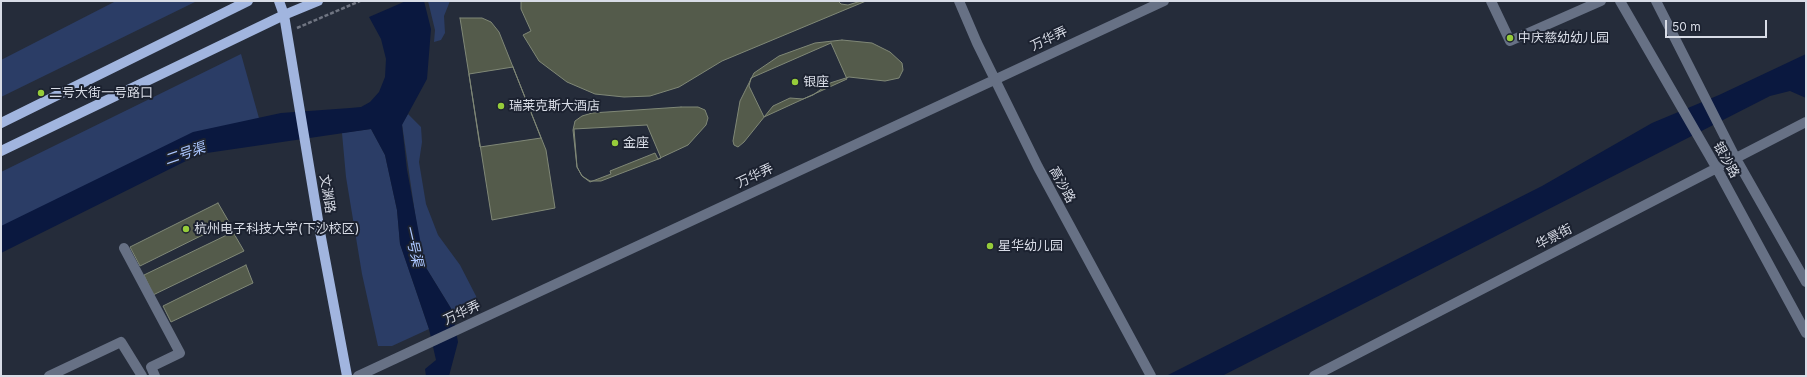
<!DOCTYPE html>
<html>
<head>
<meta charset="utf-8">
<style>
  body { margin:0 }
  #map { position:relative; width:1807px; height:377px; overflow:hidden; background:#252c3a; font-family:Inter,sans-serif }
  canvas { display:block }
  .frame { position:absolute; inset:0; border:2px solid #d8dce6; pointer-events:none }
  .scale { position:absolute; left:1665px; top:20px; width:102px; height:18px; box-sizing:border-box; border:2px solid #d8dce6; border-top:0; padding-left:5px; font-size:12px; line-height:14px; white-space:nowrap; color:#d8dce6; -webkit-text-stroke:3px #1c2230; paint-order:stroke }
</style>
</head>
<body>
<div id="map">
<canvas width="1807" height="377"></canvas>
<div class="frame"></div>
<div class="scale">50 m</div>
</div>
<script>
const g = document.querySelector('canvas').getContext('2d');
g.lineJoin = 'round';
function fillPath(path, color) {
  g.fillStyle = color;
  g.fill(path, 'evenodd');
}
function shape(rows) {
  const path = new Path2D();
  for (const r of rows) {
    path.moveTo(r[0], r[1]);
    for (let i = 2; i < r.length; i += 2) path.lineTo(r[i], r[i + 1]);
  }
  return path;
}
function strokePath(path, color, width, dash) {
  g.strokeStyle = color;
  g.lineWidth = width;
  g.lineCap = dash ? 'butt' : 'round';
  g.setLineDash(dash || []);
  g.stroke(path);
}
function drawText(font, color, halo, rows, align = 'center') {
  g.font = font + ' Inter,"Noto Sans SC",sans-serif';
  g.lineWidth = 4;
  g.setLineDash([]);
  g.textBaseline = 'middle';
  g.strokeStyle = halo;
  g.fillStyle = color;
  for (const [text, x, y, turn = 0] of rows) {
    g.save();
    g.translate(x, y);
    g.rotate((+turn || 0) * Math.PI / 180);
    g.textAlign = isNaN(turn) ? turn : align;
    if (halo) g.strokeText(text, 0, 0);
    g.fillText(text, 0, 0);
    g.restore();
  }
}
fillPath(shape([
  [116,1,197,1,1,97,1,60],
  [428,1,450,1,444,16,445,33,441,40,434,42,435,30],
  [241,54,264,136,199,147,1,234,1,172],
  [408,114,421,127,422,142,419,162,426,204,438,235,460,265,476,296,479,309,453,320,452,310,425,266,419,241,402,124],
  [371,129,385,155,397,210,400,244,429,329,392,346,378,346,362,274,346,177,342,133]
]), '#2b3d66');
fillPath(shape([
  [406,1,424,1,431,29,427,79,402,125,407,170,425,266,452,310,458,342,449,376,426,376,425,369,436,360,429,329,400,244,397,210,385,155,371,129,200,154,1,253,1,226,193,132,281,113,350,108,361,107,370,102,379,92,385,77,386,59,381,39,369,17],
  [1806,54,1806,98,1790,91,1770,96,1222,376,1166,376,1542,186,1652,123,1719,95]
]), '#0a183f');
const building = shape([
  [521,1,866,1,722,61,679,87,650,96,624,97,595,94,567,82,539,61,523,35,531,31,521,9,521,1],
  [838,1,861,1,848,5,841,4,838,1],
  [460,18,482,18,491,22,499,32,546,150,555,208,492,220,460,18],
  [842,40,872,43,890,52,902,63,903,70,899,78,885,81,849,77,830,83,813,95,803,99,790,98,773,106,744,142,738,147,734,145,733,141,740,101,754,73,779,56,815,43,842,40],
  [831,43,847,79,764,117,749,86,751,78,831,43],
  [513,67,541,138,480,147,469,74,513,67],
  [681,107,698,107,705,110,708,118,706,125,688,145,658,159,655,153,610,171,611,174,590,182,582,176,577,167,573,130,575,121,582,116,592,113,681,107],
  [647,125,661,158,601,181,590,181,582,176,577,167,574,129,647,125],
  [218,203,229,222,140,266,130,247,218,203],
  [233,232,244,251,153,295,144,275,233,232],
  [246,265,253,283,171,322,163,306,246,265]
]);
fillPath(building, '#545b4b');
strokePath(building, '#808877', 1);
strokePath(shape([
  [297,28,360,1]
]), '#707582', 2.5, [4, 2]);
strokePath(shape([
  [959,1,977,43,1038,167,1151,376],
  [1491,1,1510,41,1601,1],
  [1620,1,1716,167,1806,333],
  [1656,1,1735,157,1806,282],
  [124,248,180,353,151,367,155,376],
  [49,376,121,342,142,376],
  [358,376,1164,1],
  [1314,376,1806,122]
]), '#677185', 10);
strokePath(shape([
  [279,1,284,15,320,232,347,376],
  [1,123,248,1],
  [1,151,284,15,318,1]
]), '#a1b5df', 10);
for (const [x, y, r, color] of [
  [1510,38,4,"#96cc3a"],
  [795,82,4,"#96cc3a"],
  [41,93,4,"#96cc3a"],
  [501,106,4,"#96cc3a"],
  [615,143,4,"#96cc3a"],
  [186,229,4,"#96cc3a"],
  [990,246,4,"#96cc3a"]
]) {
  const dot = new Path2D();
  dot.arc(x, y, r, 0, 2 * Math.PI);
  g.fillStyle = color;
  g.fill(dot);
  strokePath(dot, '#1c2230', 1.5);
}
drawText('13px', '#d8dce6', '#1c2230', [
  ["中庆慈幼幼儿园",1518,38],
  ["银座",803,82],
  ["二号大街一号路口",49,93],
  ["瑞莱克斯大酒店",509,106],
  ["金座",623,143],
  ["杭州电子科技大学(下沙校区)",194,229],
  ["星华幼儿园",998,246]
], 'left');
drawText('13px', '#d8dce6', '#1c2230', [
  ["万华弄",1049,39,-25],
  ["银沙路",1726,160,61],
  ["万华弄",755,176,-25],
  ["高沙路",1062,185,61],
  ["文渊路",327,194,81],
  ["华景街",1554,237,-27],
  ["万华弄",462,313,-25]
]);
drawText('italic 14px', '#acc7ff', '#1c2230', [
  ["二号渠",185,154,-19],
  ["一号渠",413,246,77]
]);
</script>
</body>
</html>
